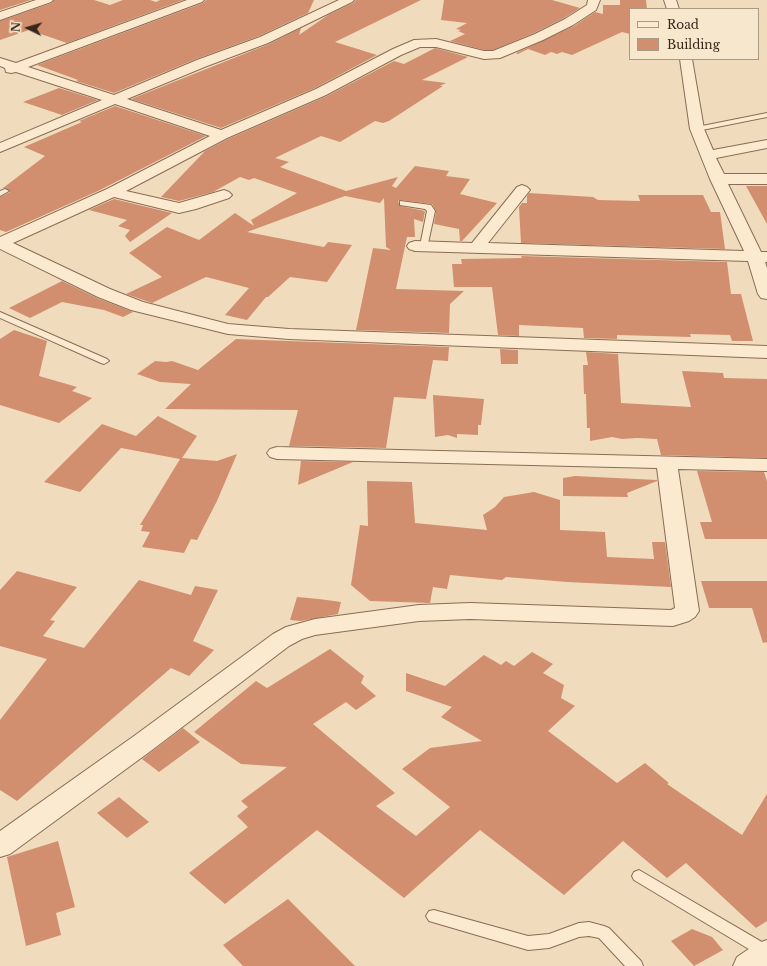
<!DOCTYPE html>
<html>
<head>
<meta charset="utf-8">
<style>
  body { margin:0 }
  #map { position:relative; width:767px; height:966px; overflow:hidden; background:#f0dcbc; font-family:"Libre Baskerville",serif }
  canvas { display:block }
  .legend { position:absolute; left:629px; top:8px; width:130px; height:52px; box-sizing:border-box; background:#f7e7cc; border:1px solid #aa9a85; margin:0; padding:5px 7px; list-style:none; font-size:12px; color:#37261a }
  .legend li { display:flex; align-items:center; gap:8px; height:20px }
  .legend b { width:20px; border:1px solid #aa9a85 }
  .north { position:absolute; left:8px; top:8px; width:40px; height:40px; -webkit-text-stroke:3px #f7e7cc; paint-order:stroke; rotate:275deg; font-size:11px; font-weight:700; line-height:16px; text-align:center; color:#37261a }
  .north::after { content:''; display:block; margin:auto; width:14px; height:18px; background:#37261a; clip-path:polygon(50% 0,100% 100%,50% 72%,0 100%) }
</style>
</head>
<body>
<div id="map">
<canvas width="767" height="966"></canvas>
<ul class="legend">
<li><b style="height:5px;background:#fbeacf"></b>Road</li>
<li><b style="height:11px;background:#d18f6f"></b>Building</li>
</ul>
<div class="north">N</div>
</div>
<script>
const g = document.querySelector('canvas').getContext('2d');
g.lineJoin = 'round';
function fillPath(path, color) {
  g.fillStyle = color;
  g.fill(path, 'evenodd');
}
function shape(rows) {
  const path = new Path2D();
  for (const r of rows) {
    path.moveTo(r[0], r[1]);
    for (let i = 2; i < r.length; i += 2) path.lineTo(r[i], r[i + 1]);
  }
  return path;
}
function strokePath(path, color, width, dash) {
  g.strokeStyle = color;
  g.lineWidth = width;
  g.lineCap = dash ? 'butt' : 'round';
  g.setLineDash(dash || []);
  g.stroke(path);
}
fillPath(shape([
  [0,0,31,0,0,10],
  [54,0,94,0,110,5,123,0,150,0,156,2,160,0,183,0,67,43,29,30,0,40,0,21,52,3],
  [206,0,314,0,308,13,259,36,196,59,114,93,76,81,78,80,37,65,203,3],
  [356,0,421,0,335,42,377,55,315,88,221,128,131,99,269,44,301,28,299,35,328,15,353,3],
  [444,0,552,0,580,8,564,18,534,33,493,50,484,50,450,41,465,34,458,31,461,30,456,29,467,23,441,20],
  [620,0,646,0,647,9,630,9,630,34,622,32,572,55,562,52,557,54,551,52,545,55,528,49,518,54,516,53,574,26,595,12,603,14,603,5,620,5],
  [435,48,468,57,422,80,446,83,440,86,443,86,389,121,383,123,375,121,340,142,321,136,275,158,289,162,280,167,346,191,398,177,392,186,396,188,415,166,449,171,446,176,470,179,460,194,497,203,462,241,460,241,459,229,434,224,436,211,432,204,400,200,398,201,400,206,425,211,423,222,414,219,415,237,407,237,396,289,464,291,450,304,449,333,356,330,373,248,391,250,386,247,384,198,380,203,345,196,247,232,324,247,328,242,352,245,327,282,290,277,268,297,266,297,247,320,225,315,249,288,206,277,152,303,126,294,162,277,129,253,167,227,199,240,235,213,254,226,251,220,297,193,254,178,249,180,240,177,213,192,179,201,161,197,205,151,228,139,327,96,394,61,404,64],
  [59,88,98,100,62,115,23,102],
  [115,106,206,136,98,191,6,232,0,230,0,197,10,192,6,188,3,188,45,156,24,147,82,122,79,121],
  [746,186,767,186,767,224],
  [529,193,593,197,598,200,640,201,638,195,703,195,711,212,720,212,725,249,521,243,519,207,522,203,527,203,527,196],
  [114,199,151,208,172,213,130,242,125,236,130,230,118,226,127,220,89,210],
  [521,256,727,262,731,294,741,294,753,341,732,341,730,335,690,334,691,337,617,335,617,339,584,338,583,328,519,325,519,336,498,335,492,287,454,287,452,264,462,264,461,259,522,258],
  [62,281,97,298,133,312,123,317,104,310,62,302,30,318,9,308],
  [14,330,47,341,39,376,77,387,72,391,92,398,59,423,0,405,0,339],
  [236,339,449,347,448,361,433,360,426,399,394,397,386,448,289,446,298,410,165,409,191,384,160,382,137,374,155,361,166,362,172,361,198,370],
  [500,349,518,350,518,364,501,364],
  [586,352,618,354,621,403,691,407,682,371,723,373,724,378,767,379,767,458,661,455,657,439,637,438,622,439,612,437,590,441,590,428,587,428,586,394,584,394,583,365,588,365],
  [433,395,484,399,481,425,478,425,478,435,457,434,457,438,448,435,435,437],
  [158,416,197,436,182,458,217,461,237,454,217,501,197,540,191,539,184,553,142,547,150,532,141,531,143,525,140,525,180,459,121,448,80,492,44,482,102,424,136,436],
  [301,461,353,462,298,485],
  [697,471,764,472,767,481,767,539,705,539,700,522,712,522],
  [575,476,657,480,657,481,627,493,628,497,563,496,563,478],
  [367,481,412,482,415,523,487,530,483,515,495,507,504,497,534,492,560,500,560,530,605,532,607,557,654,559,652,542,665,542,671,587,567,582,506,577,502,580,450,575,447,589,433,587,430,603,370,601,351,585,360,525,368,526],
  [17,571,77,587,50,620,55,621,43,636,84,648,139,580,191,595,195,586,218,590,193,641,214,650,189,676,171,668,17,801,0,790,0,720,47,659,0,646,0,590],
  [701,581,767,581,767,642,763,643,752,608,709,608],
  [297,597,319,599,341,602,338,614,301,621,290,620],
  [330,649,364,676,361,683,376,696,356,710,346,702,313,724,395,793,376,806,416,836,450,807,402,769,430,748,482,741,441,717,452,707,406,691,406,673,445,686,484,655,501,665,506,661,514,666,532,652,553,664,543,673,564,685,561,698,575,706,548,731,617,783,645,763,669,783,667,784,742,835,767,794,767,921,756,928,686,863,667,878,623,841,564,895,480,830,404,898,317,830,225,904,189,873,248,827,237,816,248,807,241,801,287,767,241,764,194,732,256,681,267,688],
  [183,728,200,742,159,772,142,759],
  [119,797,149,822,127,838,97,813],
  [58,841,75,907,56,913,61,935,26,946,7,857],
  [288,899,355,966,243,966,223,945],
  [692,929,712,937,723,950,694,966,671,941]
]), '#d18f6f');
const lane = shape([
  [767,113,767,117,697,131,693,129,697,127,767,113],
  [5,189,9,191,0,196,0,191,5,189],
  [400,201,431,205,435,211,427,248,421,248,420,246,427,211,425,209,400,205,400,201],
  [0,312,107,359,109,361,104,364,101,363,0,318,0,312],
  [639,870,767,945,767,960,634,880,632,876,634,872,639,870],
  [434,910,528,936,549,934,579,923,589,922,604,926,609,928,641,961,643,966,625,966,599,938,589,936,579,937,549,948,528,950,429,921,426,916,429,911,434,910]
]);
const street = shape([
  [36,0,53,0,51,2,0,20,0,12,36,0],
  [187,0,204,0,202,2,28,67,114,95,197,60,260,37,339,0,354,0,352,2,268,43,207,66,127,99,221,130,316,89,393,49,414,40,436,39,484,51,493,51,535,34,565,19,587,5,588,0,600,0,596,10,573,25,543,40,500,58,484,59,436,47,420,47,401,55,326,95,227,138,126,191,179,203,224,190,229,192,232,195,229,198,196,209,179,213,114,197,13,243,110,289,143,302,228,324,289,329,767,346,767,358,289,339,228,334,131,310,98,297,0,249,0,237,107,189,210,136,115,104,0,152,0,143,102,100,16,72,11,73,6,72,5,68,0,66,0,58,16,63,187,0],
  [664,0,676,0,679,9,667,9,664,0],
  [680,59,692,59,704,129,713,150,767,140,767,148,716,158,724,174,767,174,767,184,728,184,761,252,767,252,767,262,765,262,767,268,767,299,761,298,758,294,748,261,415,251,409,249,407,246,409,243,415,241,472,243,517,187,522,185,527,187,530,190,488,243,744,251,710,179,690,129,680,59],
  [277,447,767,459,767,471,678,469,699,611,695,617,689,621,673,626,470,619,419,621,315,635,302,639,289,646,152,750,10,854,0,857,0,831,134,736,273,634,286,627,315,619,419,605,470,603,671,610,675,608,657,468,277,459,270,457,267,453,270,449,277,447],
  [767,940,767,966,733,966,737,957,756,944,767,940]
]);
strokePath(lane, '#896c55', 2);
strokePath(street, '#896c55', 2);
fillPath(lane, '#fbeacf');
fillPath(street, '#fbeacf');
</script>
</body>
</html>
